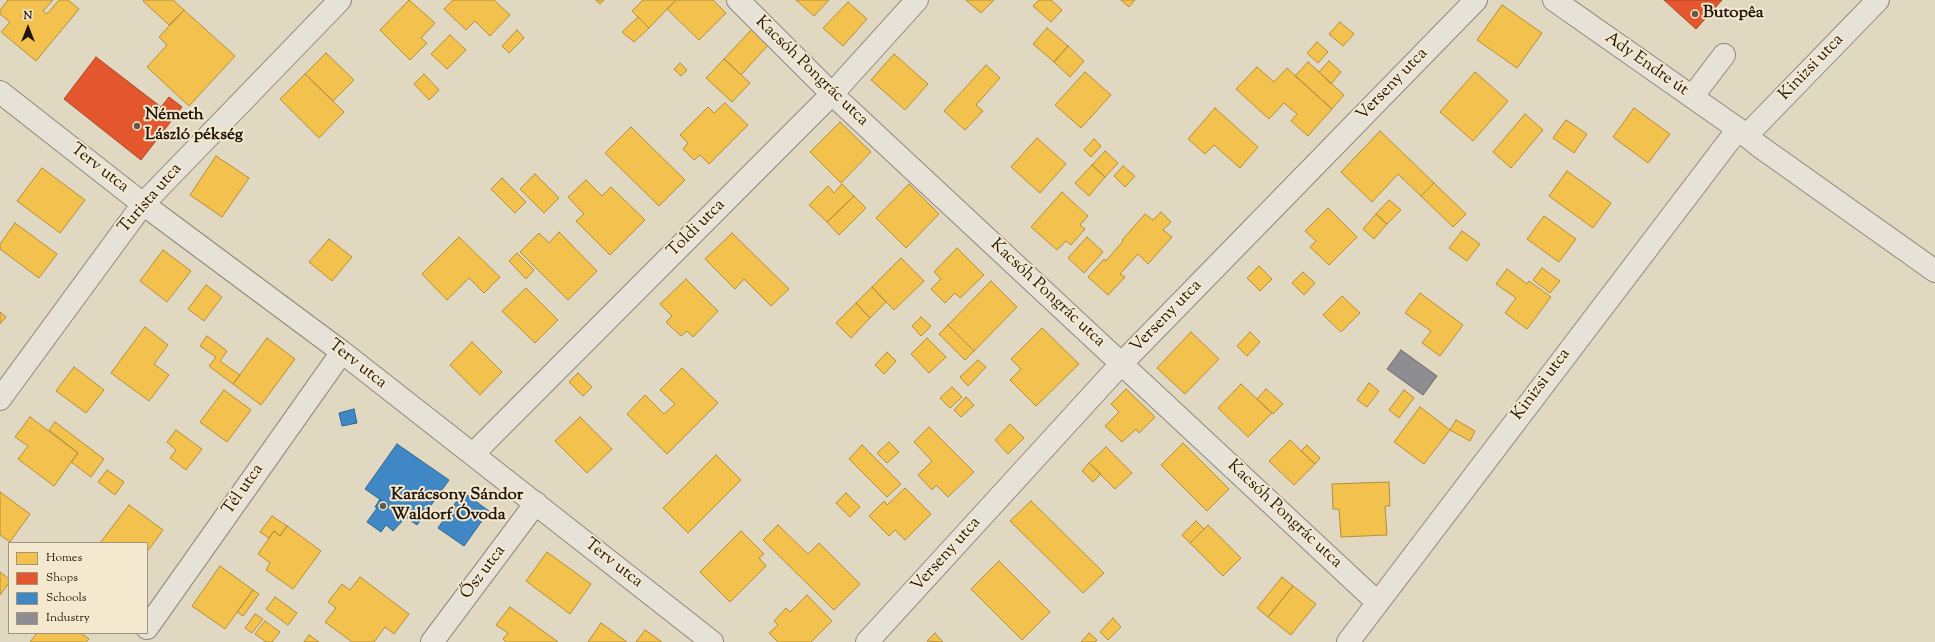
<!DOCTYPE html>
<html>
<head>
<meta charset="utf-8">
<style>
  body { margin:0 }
  #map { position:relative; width:1935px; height:642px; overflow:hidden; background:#e1d8c2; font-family:"Sorts Mill Goudy",serif }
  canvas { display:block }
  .legend { position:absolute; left:8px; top:542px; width:140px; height:92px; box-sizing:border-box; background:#f4e9cf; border:1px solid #a09581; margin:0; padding:5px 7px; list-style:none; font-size:12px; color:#21160d }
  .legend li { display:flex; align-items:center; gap:8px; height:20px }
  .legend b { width:20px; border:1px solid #a09581 }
  .north { position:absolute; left:8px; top:8px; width:40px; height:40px; -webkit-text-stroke:3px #f4e9cf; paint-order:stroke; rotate:0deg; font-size:11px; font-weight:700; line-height:16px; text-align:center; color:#21160d }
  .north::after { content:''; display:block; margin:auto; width:14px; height:18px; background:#21160d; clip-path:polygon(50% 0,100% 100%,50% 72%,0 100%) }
</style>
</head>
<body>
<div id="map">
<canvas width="1935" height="642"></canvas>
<ul class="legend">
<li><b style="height:11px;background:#f2c14e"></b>Homes</li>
<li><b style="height:11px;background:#e4572e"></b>Shops</li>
<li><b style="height:11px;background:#3f88c5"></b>Schools</li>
<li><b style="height:11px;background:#8d8d92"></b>Industry</li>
</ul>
<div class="north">N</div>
</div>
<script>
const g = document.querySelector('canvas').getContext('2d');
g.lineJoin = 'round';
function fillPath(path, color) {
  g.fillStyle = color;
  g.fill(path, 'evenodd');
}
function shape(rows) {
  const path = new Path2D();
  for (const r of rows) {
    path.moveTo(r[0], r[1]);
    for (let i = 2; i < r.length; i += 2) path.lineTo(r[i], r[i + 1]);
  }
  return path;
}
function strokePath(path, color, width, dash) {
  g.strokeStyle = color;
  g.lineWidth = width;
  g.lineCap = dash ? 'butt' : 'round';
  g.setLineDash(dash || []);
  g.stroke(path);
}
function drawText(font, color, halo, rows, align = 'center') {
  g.font = font + ' "Sorts Mill Goudy",serif';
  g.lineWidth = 4;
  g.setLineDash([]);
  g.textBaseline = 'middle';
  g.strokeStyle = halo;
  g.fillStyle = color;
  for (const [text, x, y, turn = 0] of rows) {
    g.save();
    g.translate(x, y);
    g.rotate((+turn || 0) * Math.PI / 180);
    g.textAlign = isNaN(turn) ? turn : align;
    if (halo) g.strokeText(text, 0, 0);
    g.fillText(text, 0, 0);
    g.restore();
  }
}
const homes = shape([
  [8,0,53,0,43,11,47,14,59,0,68,0,79,9,36,61,1,32,10,22,0,14,0,10,8,0],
  [144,0,173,0,184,10,169,25,143,1,144,0],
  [409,0,435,23,421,38,427,43,410,60,380,30,409,0],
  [453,0,494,0,510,15,490,36,475,21,466,30,444,9,453,0],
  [596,0,604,0,600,4,596,0],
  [643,0,676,0,649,28,632,11,643,0],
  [676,0,713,0,726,13,699,40,667,9,676,0],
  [796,0,829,0,814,16,796,0],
  [966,0,994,0,981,13,966,0],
  [1039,0,1051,0,1062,10,1051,22,1033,6,1039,0],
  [1121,0,1135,0,1129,7,1121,0],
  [848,2,867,19,843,46,823,28,848,2],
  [1502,5,1542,33,1517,68,1477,40,1502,5],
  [184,10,235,56,189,106,147,67,167,45,159,37,184,10],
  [638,17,649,28,634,42,622,32,638,17],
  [1340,22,1354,34,1343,46,1329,34,1340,22],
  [753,28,769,44,741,75,724,59,753,28],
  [1047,28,1068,46,1054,62,1033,44,1047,28],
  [517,30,524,38,509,53,502,46,517,30],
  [450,35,466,50,447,69,431,54,450,35],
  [1317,42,1328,52,1318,63,1307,53,1317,42],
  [1068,46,1084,61,1070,77,1054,62,1068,46],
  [326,53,354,80,333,101,305,74,326,53],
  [894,54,928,84,905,110,871,80,894,54],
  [724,59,750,83,732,102,706,78,724,59],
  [1329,61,1341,72,1331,84,1319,72,1329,61],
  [1308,62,1344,95,1332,109,1295,76,1308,62],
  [680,63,687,70,681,76,674,69,680,63],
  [986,65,1000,78,976,105,983,111,965,130,944,111,986,65],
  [1257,67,1274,82,1287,68,1332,109,1308,136,1291,121,1297,114,1284,103,1269,119,1236,89,1257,67],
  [1085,72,1111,95,1081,128,1055,105,1085,72],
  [1475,72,1508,101,1473,141,1440,112,1475,72],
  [305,74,344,112,319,138,280,99,305,74],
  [424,74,439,90,429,100,414,84,424,74],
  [725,103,748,125,709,164,700,155,694,160,683,149,688,143,680,135,708,107,714,113,725,103],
  [1215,108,1258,147,1240,168,1214,145,1205,154,1188,139,1215,108],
  [1634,108,1670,134,1648,163,1613,137,1634,108],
  [1525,114,1543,130,1511,168,1493,152,1525,114],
  [1566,120,1587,134,1574,153,1553,138,1566,120],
  [840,122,871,152,841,183,810,152,840,122],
  [631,127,685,180,659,206,605,153,631,127],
  [1380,131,1434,183,1421,196,1398,174,1372,202,1341,172,1380,131],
  [1037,138,1066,164,1040,193,1011,167,1037,138],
  [1094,139,1101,146,1091,157,1084,150,1094,139],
  [1105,151,1118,163,1105,177,1092,165,1105,151],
  [216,156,249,178,222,217,190,195,216,156],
  [1092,165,1105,177,1089,196,1075,183,1092,165],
  [1123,166,1135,176,1125,187,1114,176,1123,166],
  [42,168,85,200,60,233,17,201,42,168],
  [1567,171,1611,203,1593,228,1549,196,1567,171],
  [535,174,559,198,544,213,520,189,535,174],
  [502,178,526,202,515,213,491,189,502,178],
  [586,180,602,196,611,187,645,220,610,255,576,221,584,214,568,197,586,180],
  [1434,183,1466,214,1453,227,1421,196,1434,183],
  [842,184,854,196,827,222,809,205,828,186,834,193,842,184],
  [909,184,939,214,906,248,876,218,909,184],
  [1062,192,1088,216,1080,225,1085,229,1071,245,1066,241,1057,250,1031,227,1062,192],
  [854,196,866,208,839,235,827,222,854,196],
  [1389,200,1401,210,1387,224,1376,214,1389,200],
  [1328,208,1357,237,1329,265,1310,247,1316,241,1305,231,1328,208],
  [1161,212,1171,222,1163,230,1172,237,1148,264,1138,254,1120,274,1125,277,1108,295,1088,277,1104,259,1106,261,1123,241,1122,240,1145,214,1153,220,1161,212],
  [1376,214,1387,224,1374,239,1363,229,1376,214],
  [1544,216,1576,239,1559,262,1527,239,1544,216],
  [15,223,57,254,39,278,0,249,0,244,15,223],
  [1462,231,1480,244,1467,261,1449,248,1462,231],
  [559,232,597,271,568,300,520,252,539,233,549,243,559,232],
  [732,233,789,289,771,306,744,279,735,289,705,259,732,233],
  [459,237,500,277,484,293,469,278,447,300,422,274,459,237],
  [1087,237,1103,252,1084,273,1068,258,1087,237],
  [329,239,352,257,332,281,309,262,329,239],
  [957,248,984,275,960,298,955,293,945,303,931,289,941,279,934,272,957,248],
  [163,250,191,271,167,302,140,281,163,250],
  [517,253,534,270,526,279,509,261,517,253],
  [901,258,924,281,894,310,872,287,901,258],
  [1259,266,1272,279,1260,291,1247,278,1259,266],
  [1542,268,1560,281,1550,293,1533,280,1542,268],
  [1507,269,1527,284,1529,281,1551,297,1527,329,1505,313,1516,298,1496,284,1507,269],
  [1303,272,1315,283,1304,295,1292,283,1303,272],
  [686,279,718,311,693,337,687,331,681,336,666,322,672,316,660,304,686,279],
  [991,281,1017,307,974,351,948,325,991,281],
  [206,285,222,297,204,321,188,309,206,285],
  [872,287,886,302,870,318,856,303,872,287],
  [526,288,558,320,535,343,502,311,526,288],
  [1420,293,1463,325,1440,356,1422,343,1431,331,1405,313,1420,293],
  [1342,296,1360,313,1341,332,1323,315,1342,296],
  [856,303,870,318,851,338,836,323,856,303],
  [0,312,6,317,0,324,0,312],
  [921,317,931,326,921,336,912,326,921,317],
  [948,325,974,351,965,360,939,334,948,325],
  [145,327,168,345,154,364,169,375,149,401,111,373,145,327],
  [1042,328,1079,364,1036,406,1010,380,1021,369,1011,359,1042,328],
  [1191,332,1219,359,1185,394,1157,368,1191,332],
  [1250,332,1260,342,1247,356,1237,346,1250,332],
  [207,336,227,351,220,361,240,375,233,384,209,366,216,357,200,346,207,336],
  [267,338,295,359,261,405,233,384,267,338],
  [927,338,946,357,929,373,911,354,927,338],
  [472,342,502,372,480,395,450,365,472,342],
  [887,352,896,361,884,374,875,365,887,352],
  [978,360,986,367,968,386,960,377,978,360],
  [74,367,104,390,86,413,56,391,74,367],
  [682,368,718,403,667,454,627,414,645,395,664,414,675,404,660,390,682,368],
  [578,373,592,387,583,396,569,382,578,373],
  [1369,383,1379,391,1367,407,1357,400,1369,383],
  [1241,384,1272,413,1248,437,1218,408,1241,384],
  [952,387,962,397,950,408,940,398,952,387],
  [1126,389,1155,417,1139,433,1136,429,1122,442,1105,426,1119,412,1111,404,1126,389],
  [1266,389,1283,404,1273,414,1257,399,1266,389],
  [224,390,251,410,227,442,200,422,224,390],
  [1404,390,1414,398,1399,418,1389,410,1404,390],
  [966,397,974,405,961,417,954,410,966,397],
  [1420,407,1450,430,1424,464,1394,442,1420,407],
  [30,417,78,453,54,486,18,459,28,446,15,437,30,417],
  [580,417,612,449,587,473,555,441,580,417],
  [1456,420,1475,431,1470,441,1450,430,1456,420],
  [55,422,104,459,91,477,71,462,78,453,49,430,55,422],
  [1010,424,1024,438,1008,454,995,440,1010,424],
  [929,427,974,472,948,497,936,485,932,490,918,475,932,461,914,442,929,427],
  [176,430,202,449,186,470,170,458,176,450,167,442,176,430],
  [1290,440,1315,464,1294,485,1269,461,1290,440],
  [889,442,899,452,887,463,877,453,889,442],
  [1183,443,1229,489,1207,511,1161,465,1183,443],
  [862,445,901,484,887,497,849,459,862,445],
  [1307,445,1320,458,1315,464,1301,451,1307,445],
  [1106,447,1132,473,1115,489,1089,463,1106,447],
  [716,455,741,480,688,533,663,508,716,455],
  [1089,463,1101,474,1093,482,1082,471,1089,463],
  [107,470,124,482,115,495,98,482,107,470],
  [1389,482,1390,506,1385,506,1387,535,1341,537,1339,509,1333,509,1332,484,1389,482],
  [905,488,931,514,905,540,895,530,889,536,869,516,884,501,887,505,905,488],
  [0,492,30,514,10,542,0,535,0,492],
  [846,493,860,507,850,517,836,503,846,493],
  [1031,501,1104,573,1083,593,1010,521,1031,501],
  [129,505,163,530,147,552,147,543,100,543,129,505],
  [272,516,287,526,280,536,274,531,269,538,260,532,272,516],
  [1196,521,1204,529,1190,543,1182,535,1196,521],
  [778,525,808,554,819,543,860,584,834,610,763,540,778,525],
  [1208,525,1241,558,1223,576,1190,543,1208,525],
  [287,526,321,551,293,589,266,570,270,563,258,554,274,531,280,536,287,526],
  [741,531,764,554,759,558,766,566,730,602,700,572,741,531],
  [547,552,591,584,570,614,526,581,547,552],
  [999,561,1050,612,1022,640,971,589,999,561],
  [220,566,253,590,225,629,192,606,220,566],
  [0,572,9,579,9,583,0,595,0,572],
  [360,577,409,614,394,634,385,627,374,642,352,642,325,622,336,608,328,602,342,584,350,590,360,577],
  [1282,577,1293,586,1268,617,1257,608,1282,577],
  [1293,586,1316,604,1291,635,1268,617,1293,586],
  [253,590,259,594,243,616,237,612,253,590],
  [807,595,832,621,811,642,778,642,769,633,778,625,774,621,786,608,790,612,807,595],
  [275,597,297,613,288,625,266,609,275,597],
  [510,607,558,642,506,642,503,639,508,633,496,625,510,607],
  [255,614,263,619,252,633,245,628,255,614],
  [1113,618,1121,627,1108,640,1100,632,1113,618],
  [265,621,280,632,272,642,266,642,255,634,265,621],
  [601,623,627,642,588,642,601,623],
  [645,630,662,642,636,642,645,630],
  [37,633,81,633,89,639,86,642,30,642,37,633],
  [935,633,943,642,927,641,935,633],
  [1089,633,1097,640,1095,642,1081,642,1089,633],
  [309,635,319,642,304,642,309,635]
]);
fillPath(homes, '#f2c14e');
strokePath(homes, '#b38e3a', 1);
const shops = shape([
  [1664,0,1722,0,1696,29,1664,0],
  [96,57,161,107,169,97,182,107,141,160,64,99,96,57]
]);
fillPath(shops, '#e4572e');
strokePath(shops, '#aa4424', 1);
const schools = shape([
  [354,409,357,423,342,426,339,413,354,409],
  [397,444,449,480,417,525,365,489,397,444],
  [463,492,489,511,464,546,438,528,463,492],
  [380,499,406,517,393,531,386,525,381,532,367,522,377,508,375,507,380,499]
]);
fillPath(schools, '#3f88c5');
strokePath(schools, '#36668e', 1);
const industry = shape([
  [1401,350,1437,376,1423,395,1387,369,1401,350]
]);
fillPath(industry, '#8d8d92');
strokePath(industry, '#6d696a', 1);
const minor = shape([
  [738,0,832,94,1377,602],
  [1554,0,1738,129,1759,146,1935,271],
  [0,92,143,204,342,352,712,642],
  [1692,97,1724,55],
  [1746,136,1878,0],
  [0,399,143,204,340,0],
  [473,454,832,94,917,0],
  [147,628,342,352],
  [432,642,536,503],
  [867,642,1122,363,1476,0],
  [1348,642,1738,129]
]);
strokePath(minor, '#8e887a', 24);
strokePath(minor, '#e7e2d7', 22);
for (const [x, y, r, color] of [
  [1695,14,4,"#645a4c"],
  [137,126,4,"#645a4c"],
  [383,506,4,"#645a4c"]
]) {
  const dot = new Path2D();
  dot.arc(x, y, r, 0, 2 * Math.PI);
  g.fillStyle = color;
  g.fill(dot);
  strokePath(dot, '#f4e9cf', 1.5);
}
drawText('bold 17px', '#21160d', '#f4e9cf', [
  ["Butopêa",1703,14],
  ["Németh",145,116],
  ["László pékség",145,136],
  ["Karácsony Sándor",391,496],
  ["Waldorf Óvoda",391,516]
], 'left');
drawText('17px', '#21160d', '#f4e9cf', [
  ["Ady Endre út",1646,65,35],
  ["Kinizsi utca",1812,68,-46],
  ["Kacsóh Pongrác utca",811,72,44],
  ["Verseny utca",1393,85,-46],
  ["Terv utca",99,169,38],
  ["Turista utca",151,199,-49],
  ["Toldi utca",697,229,-45],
  ["Kacsóh Pongrác utca",1047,294,43],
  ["Verseny utca",1167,317,-46],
  ["Terv utca",357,365,38],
  ["Kinizsi utca",1542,385,-53],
  ["Tél utca",244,490,-55],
  ["Kacsóh Pongrác utca",1284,515,43],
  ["Verseny utca",947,555,-48],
  ["Terv utca",613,564,38],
  ["Ősz utca",484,573,-53]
]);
</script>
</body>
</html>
